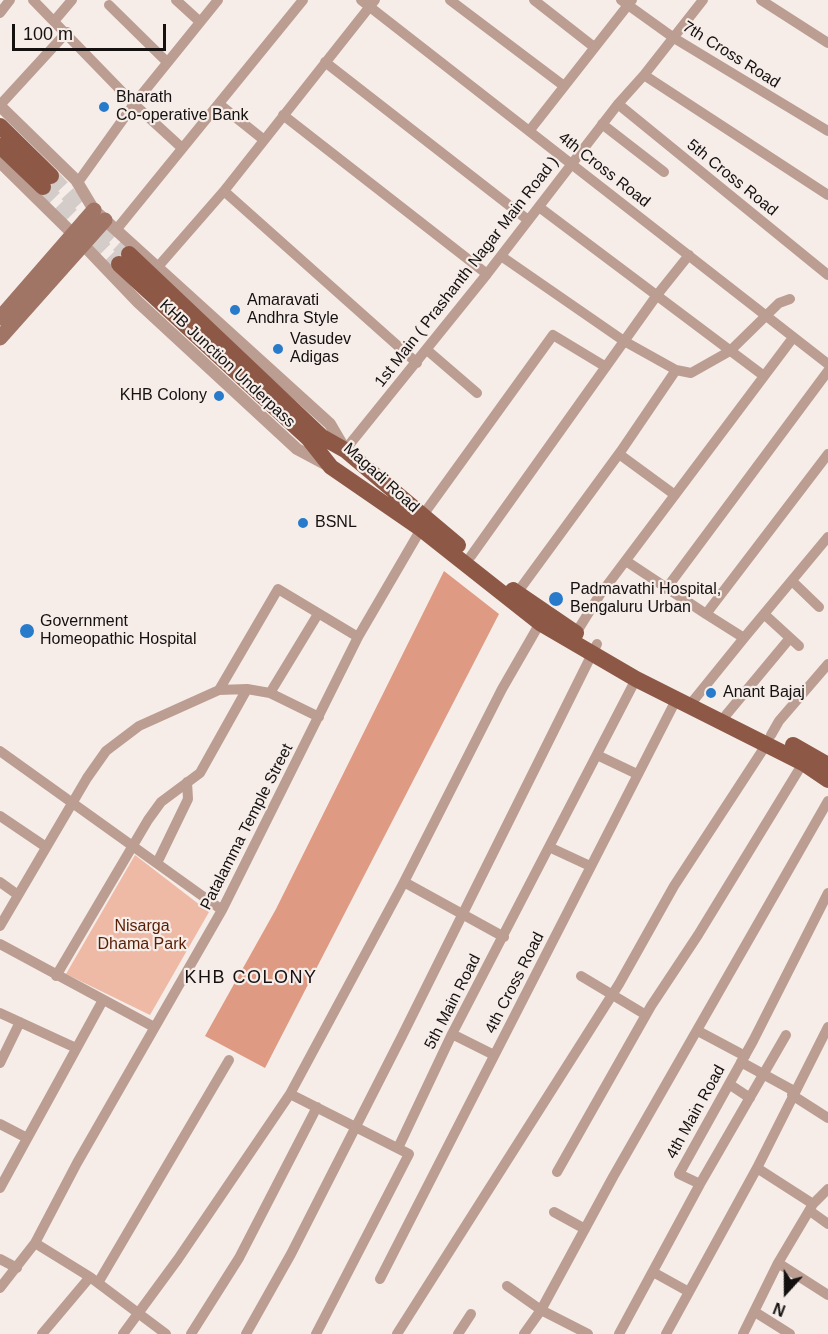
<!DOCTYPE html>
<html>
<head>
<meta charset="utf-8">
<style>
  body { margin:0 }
  #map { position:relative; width:828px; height:1334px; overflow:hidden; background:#f6ede9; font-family:Arial,sans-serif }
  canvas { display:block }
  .north { position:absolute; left:756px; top:1262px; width:60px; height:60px; -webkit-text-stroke:4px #f6ede9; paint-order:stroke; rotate:201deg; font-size:16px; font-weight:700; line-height:24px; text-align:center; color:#141110 }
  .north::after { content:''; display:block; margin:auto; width:21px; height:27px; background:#141110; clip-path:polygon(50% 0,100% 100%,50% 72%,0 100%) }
  .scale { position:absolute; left:12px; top:24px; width:154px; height:27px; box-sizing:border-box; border:3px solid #141110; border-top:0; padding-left:8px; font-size:18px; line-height:21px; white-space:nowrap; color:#141110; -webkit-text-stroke:4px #f6ede9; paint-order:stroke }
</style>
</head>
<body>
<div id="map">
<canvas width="828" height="1334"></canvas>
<div class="north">N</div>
<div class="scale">100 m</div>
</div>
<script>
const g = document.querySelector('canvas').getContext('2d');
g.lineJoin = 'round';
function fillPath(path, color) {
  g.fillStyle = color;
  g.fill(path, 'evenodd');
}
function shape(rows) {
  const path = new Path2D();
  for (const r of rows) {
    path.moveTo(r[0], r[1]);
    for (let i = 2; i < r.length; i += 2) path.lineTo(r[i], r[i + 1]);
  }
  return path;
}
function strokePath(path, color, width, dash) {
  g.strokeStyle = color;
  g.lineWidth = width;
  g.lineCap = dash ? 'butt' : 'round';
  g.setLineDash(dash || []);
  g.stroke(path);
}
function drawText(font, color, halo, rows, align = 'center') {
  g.font = font + ' Arial,sans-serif';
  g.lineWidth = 4.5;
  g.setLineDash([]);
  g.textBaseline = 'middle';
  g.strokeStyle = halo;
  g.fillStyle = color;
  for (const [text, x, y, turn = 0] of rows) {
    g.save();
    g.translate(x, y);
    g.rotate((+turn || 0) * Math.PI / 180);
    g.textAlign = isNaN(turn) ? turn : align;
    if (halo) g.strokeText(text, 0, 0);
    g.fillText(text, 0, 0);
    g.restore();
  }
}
fillPath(shape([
  [135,855,209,912,150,1015,66,974]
]), '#eeb9a5');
fillPath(shape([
  [444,571,499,614,265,1068,205,1036,276,909]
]), '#de9a82');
strokePath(shape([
  [51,176,90,218,129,254],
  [43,187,119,264]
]), '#d4ccc8', 16, [16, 8]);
strokePath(shape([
  [33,0,134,104,182,148],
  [176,0,199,21],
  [361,0,828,364],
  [450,0,564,86],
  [534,0,594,47],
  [621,0,674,38,828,131],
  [761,0,828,43],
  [109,5,167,62],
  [0,13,10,0],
  [55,20,72,0],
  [325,62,528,220],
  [644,75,828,195],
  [219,104,264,140],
  [618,104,828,275],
  [0,105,67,32],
  [283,115,487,274],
  [602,124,664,172],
  [530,130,632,0],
  [76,180,81,178,134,104,218,0],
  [224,191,417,363],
  [539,207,764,376],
  [116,230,303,0],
  [501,256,624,341,676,370,621,451,517,593],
  [156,269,224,191,375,0],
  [427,350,477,393],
  [676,370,691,373,730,351,779,303,790,299],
  [345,450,487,274,618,104,644,75,703,0],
  [619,454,675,495],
  [423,515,553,335,606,367],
  [471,556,657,295,689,255],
  [626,561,706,614],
  [792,581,819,607],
  [666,589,828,371],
  [764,614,799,646],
  [576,633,599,596,792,339],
  [744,638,828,537],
  [219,690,278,589,358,637],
  [270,693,318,614],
  [693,701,744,638,706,614,828,454],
  [726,715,790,638],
  [771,735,779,721,828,664],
  [0,751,222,910],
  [597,755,637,774],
  [0,816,46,847],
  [549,847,590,866],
  [157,863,188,799,187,782],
  [0,882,18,895],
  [404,882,504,937],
  [0,926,87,778,106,751,139,726,219,690,247,689,270,693,319,717],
  [0,944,154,1027],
  [56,976,148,820,161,802,200,773,247,689],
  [581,976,646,1015],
  [0,1013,76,1048],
  [698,1031,745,1056],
  [452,1034,494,1055],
  [741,1062,794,1091],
  [0,1063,20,1022],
  [729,1084,750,1098],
  [290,1094,409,1154,316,1334],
  [792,1095,828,1118],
  [0,1124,27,1138],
  [398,1148,452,1034,636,679],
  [557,1172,651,1006,698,935,803,763],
  [700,1184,786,1035],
  [0,1188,103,1000],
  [813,1204,828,1189],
  [810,1211,828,1224],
  [554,1212,585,1229],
  [35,1243,90,1277,166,1334],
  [0,1259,17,1268],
  [778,1263,828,1295],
  [653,1272,689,1292],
  [380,1279,676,700],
  [98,1283,229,1060],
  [507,1286,541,1310,588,1334],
  [0,1288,35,1243,77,1163,222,910,358,637,421,529],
  [755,1312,790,1334],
  [42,1334,90,1277],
  [123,1334,178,1259,290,1094,404,882,502,689,540,623],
  [191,1334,239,1258,317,1107],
  [246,1334,291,1254,402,1036,597,644],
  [397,1334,619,984,674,886,766,745],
  [458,1334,471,1314],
  [524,1334,541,1310,613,1177,828,801],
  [619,1334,700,1184,679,1174,753,1041,828,893],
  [666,1334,757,1168,828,1027],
  [743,1334,778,1263,813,1204,757,1168]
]), '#bc9d92', 10);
strokePath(shape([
  [0,106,76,180,94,210,330,424,344,448],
  [0,162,73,234,138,302,297,449,327,465]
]), '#bc9d92', 12);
strokePath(shape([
  [0,318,94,210],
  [0,338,105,220]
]), '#a17565', 15);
strokePath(shape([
  [0,126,51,176],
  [0,146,43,187],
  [129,254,322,437,345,450,458,545],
  [119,264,308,438,331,467,421,529,540,623,636,679,803,763,828,780],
  [513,590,576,633],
  [793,745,828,765]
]), '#8d5946', 16);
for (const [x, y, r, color] of [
  [104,107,6,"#287bca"],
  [235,310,6,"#287bca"],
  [278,349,6,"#287bca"],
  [219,396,6,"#287bca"],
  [303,523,6,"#287bca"],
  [556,599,8,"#287bca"],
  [27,631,8,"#287bca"],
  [711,693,6,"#287bca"]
]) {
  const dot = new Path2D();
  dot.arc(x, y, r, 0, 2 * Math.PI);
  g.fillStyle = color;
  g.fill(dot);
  strokePath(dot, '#f6ede9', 2);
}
drawText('16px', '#141110', '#f6ede9', [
  ["7th Cross Road",731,55,32],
  ["4th Cross Road",604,170,38],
  ["5th Cross Road",732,178,39],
  ["1st Main ( Prashanth Nagar Main Road )",467,272,-52],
  ["KHB Junction Underpass",227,364,43],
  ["Magadi Road",381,478,42],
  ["Patalamma Temple Street",247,827,-63],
  ["4th Cross Road",515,983,-63],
  ["5th Main Road",453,1002,-63],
  ["4th Main Road",696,1112,-61]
]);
drawText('16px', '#141110', '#f6ede9', [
  ["Bharath",116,98],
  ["Co-operative Bank",116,116],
  ["Amaravati",247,301],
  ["Andhra Style",247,319],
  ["Vasudev",290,340],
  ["Adigas",290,358],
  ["KHB Colony",207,396,"right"],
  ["BSNL",315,523],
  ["Padmavathi Hospital,",570,590],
  ["Bengaluru Urban",570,608],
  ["Government",40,622],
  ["Homeopathic Hospital",40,640],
  ["Anant Bajaj",723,693]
], 'left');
drawText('16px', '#591e03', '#f6ede9', [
  ["Nisarga",142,927],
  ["Dhama Park",142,945]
]);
g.letterSpacing = '1.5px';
drawText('18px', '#141110', '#f6ede9', [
  ["KHB COLONY",251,978]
]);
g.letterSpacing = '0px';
</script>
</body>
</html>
